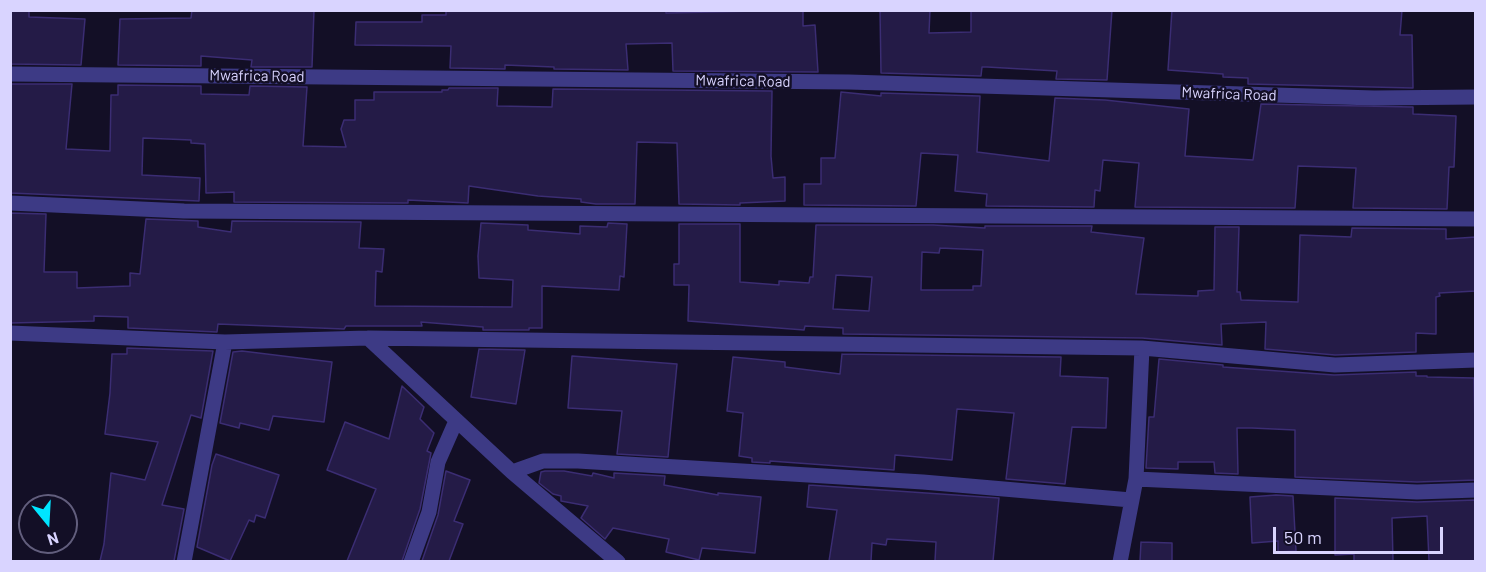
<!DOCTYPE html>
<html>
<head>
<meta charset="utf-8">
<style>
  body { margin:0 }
  #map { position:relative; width:1486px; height:572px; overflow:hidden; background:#130f26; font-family:Barlow,sans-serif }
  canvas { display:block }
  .frame { position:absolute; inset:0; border:12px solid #d9d4ff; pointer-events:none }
  .north { position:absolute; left:18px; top:494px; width:60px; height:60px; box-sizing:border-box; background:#130f26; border:2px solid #625e7d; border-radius:50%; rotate:162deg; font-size:16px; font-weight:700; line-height:24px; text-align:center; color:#d9d4ff }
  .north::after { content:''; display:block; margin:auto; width:21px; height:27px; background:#00e5ff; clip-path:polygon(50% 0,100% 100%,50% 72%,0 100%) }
  .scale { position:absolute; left:1273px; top:527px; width:170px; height:27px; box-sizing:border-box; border:3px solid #d9d4ff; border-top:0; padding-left:8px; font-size:18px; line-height:21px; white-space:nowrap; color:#d9d4ff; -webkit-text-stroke:4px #130f26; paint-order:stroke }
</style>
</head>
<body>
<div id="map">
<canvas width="1486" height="572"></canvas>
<div class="frame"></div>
<div class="north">N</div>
<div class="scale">50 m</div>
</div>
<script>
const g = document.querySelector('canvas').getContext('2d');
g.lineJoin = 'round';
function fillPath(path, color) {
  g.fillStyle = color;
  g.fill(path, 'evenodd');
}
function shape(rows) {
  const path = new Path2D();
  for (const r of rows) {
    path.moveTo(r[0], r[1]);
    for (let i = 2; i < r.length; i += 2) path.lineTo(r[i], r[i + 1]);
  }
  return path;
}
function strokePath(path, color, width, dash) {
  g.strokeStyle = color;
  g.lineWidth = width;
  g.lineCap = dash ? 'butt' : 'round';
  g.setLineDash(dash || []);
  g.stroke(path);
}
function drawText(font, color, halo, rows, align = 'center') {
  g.font = font + ' Barlow,sans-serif';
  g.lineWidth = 5;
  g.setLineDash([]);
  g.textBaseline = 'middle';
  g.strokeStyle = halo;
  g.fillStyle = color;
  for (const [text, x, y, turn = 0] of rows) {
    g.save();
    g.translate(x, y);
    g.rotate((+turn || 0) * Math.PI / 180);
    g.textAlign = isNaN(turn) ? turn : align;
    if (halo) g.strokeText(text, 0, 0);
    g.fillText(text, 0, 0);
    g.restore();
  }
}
const building = shape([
  [10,10,29,10,29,17,85,19,81,65,10,64,10,10],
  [192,10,314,10,312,67,251,67,252,60,201,56,201,66,118,65,120,19,191,18,192,10],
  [446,10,666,10,666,13,803,10,803,26,815,25,818,72,673,71,672,43,626,44,628,70,554,69,554,67,505,65,505,69,450,68,451,46,355,45,356,22,422,22,422,15,446,15,446,10],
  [880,10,930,10,929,33,971,32,971,10,1112,10,1107,80,1056,79,1057,71,987,67,982,67,981,76,881,73,880,10],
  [1172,10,1402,10,1400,35,1412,35,1413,88,1248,84,1248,78,1223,77,1223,74,1168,70,1172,10],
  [10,84,72,84,66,149,110,151,111,95,118,95,118,85,201,86,201,94,249,95,250,86,307,87,303,146,346,147,341,129,344,120,355,120,355,100,374,100,374,92,442,92,442,90,448,90,449,88,498,88,497,106,552,107,553,89,772,91,771,156,773,178,785,177,785,201,740,203,740,205,679,204,677,143,637,142,635,204,596,204,581,202,581,199,538,196,469,186,468,203,408,200,408,203,234,202,234,192,206,193,205,144,191,143,191,140,143,138,142,175,200,178,199,201,10,193,10,84],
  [841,92,881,96,881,93,980,96,977,152,1049,161,1055,98,1105,100,1189,109,1185,156,1253,160,1261,104,1413,107,1413,114,1456,116,1454,167,1449,167,1447,209,1353,208,1356,168,1298,166,1295,208,1135,207,1139,163,1103,160,1100,191,1095,190,1094,207,986,206,987,194,955,191,958,155,921,153,916,206,804,205,804,184,821,184,821,158,835,158,841,92],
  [10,213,46,214,44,272,77,272,77,288,130,286,130,273,140,274,146,219,198,221,198,227,231,232,232,221,361,222,359,248,384,249,382,272,376,271,375,306,512,307,513,280,479,278,478,256,481,223,528,225,528,230,580,234,580,226,607,227,608,223,627,224,624,277,620,276,619,290,542,286,542,328,529,328,529,330,483,330,483,327,421,322,422,326,346,326,344,329,218,324,217,332,128,328,128,317,94,316,94,321,10,323,10,213],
  [679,224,740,224,740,282,779,285,779,281,809,283,810,277,813,277,816,225,933,225,985,228,985,226,1092,226,1091,232,1144,238,1136,294,1198,296,1198,291,1214,290,1215,227,1239,227,1237,292,1240,292,1241,300,1298,302,1300,235,1351,237,1352,228,1446,229,1446,239,1476,237,1476,291,1439,293,1440,296,1436,297,1436,334,1416,333,1416,352,1335,355,1265,349,1266,322,1221,324,1222,345,1142,338,843,334,843,328,805,326,804,330,688,321,689,285,674,285,674,264,679,264,679,224],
  [940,248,983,250,981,286,973,286,973,290,921,290,922,252,939,253,940,248],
  [836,275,872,277,869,311,833,309,836,275],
  [127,348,213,351,201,418,191,415,162,505,184,509,174,561,100,561,104,544,111,473,145,480,158,442,105,434,110,393,112,354,127,354,127,348],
  [479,349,525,350,516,404,471,397,479,349],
  [242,351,332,362,324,422,273,416,269,430,240,423,239,428,220,423,233,352,242,351],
  [842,354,1061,357,1060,376,1108,378,1106,428,1072,427,1065,484,1006,479,1014,413,957,409,952,460,895,455,894,470,770,461,770,463,752,462,752,458,739,456,743,413,727,411,733,357,785,362,785,367,840,374,842,354],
  [572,356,677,364,668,457,617,454,622,411,568,408,572,356],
  [1159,359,1223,365,1223,367,1334,375,1416,372,1416,376,1427,376,1427,377,1474,378,1476,480,1417,482,1295,477,1295,430,1252,428,1237,428,1238,474,1215,473,1214,462,1178,462,1178,469,1146,468,1149,417,1154,417,1159,359],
  [402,386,424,407,420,419,434,433,427,451,431,453,420,509,402,561,347,561,376,489,327,470,345,422,389,439,402,386],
  [216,454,279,475,265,518,256,515,254,522,249,520,230,561,197,547,212,465,216,454],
  [446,471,470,480,454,521,463,524,449,561,422,561,438,515,446,471],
  [545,471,564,471,592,476,593,473,614,478,614,473,665,476,664,485,718,495,718,493,761,497,755,553,702,548,699,560,666,552,669,539,613,528,605,539,581,518,588,506,561,501,561,496,553,494,539,483,541,472,545,471],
  [809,485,999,498,993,561,935,561,936,542,887,539,886,545,872,543,871,561,829,561,837,510,807,507,809,485],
  [1276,495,1293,496,1296,551,1278,552,1278,541,1252,543,1250,497,1276,495],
  [1335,498,1417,502,1476,500,1476,561,1429,561,1427,516,1392,518,1393,561,1354,561,1354,554,1335,555,1335,498],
  [1141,542,1172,543,1172,561,1140,561,1141,542]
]);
fillPath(building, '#241b47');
strokePath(building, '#3b2d73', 1.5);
strokePath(shape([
  [10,74,849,82,1374,98,1476,97],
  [10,203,184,211,1476,219],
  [10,333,225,342,368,338,1142,348,1335,365,1476,360],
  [368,338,512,472,618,562],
  [512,472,543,461,578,461,923,482,1131,500],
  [1136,479,1417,492,1476,490],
  [184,562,225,342],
  [411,562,429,512,438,462,456,421],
  [1120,562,1136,479,1142,348]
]), '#3d3a85', 15);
drawText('15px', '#d9d4ff', '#130f26', [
  ["Mwafrica Road",257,76,1],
  ["Mwafrica Road",743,81,1],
  ["Mwafrica Road",1229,94,2]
]);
</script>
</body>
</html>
